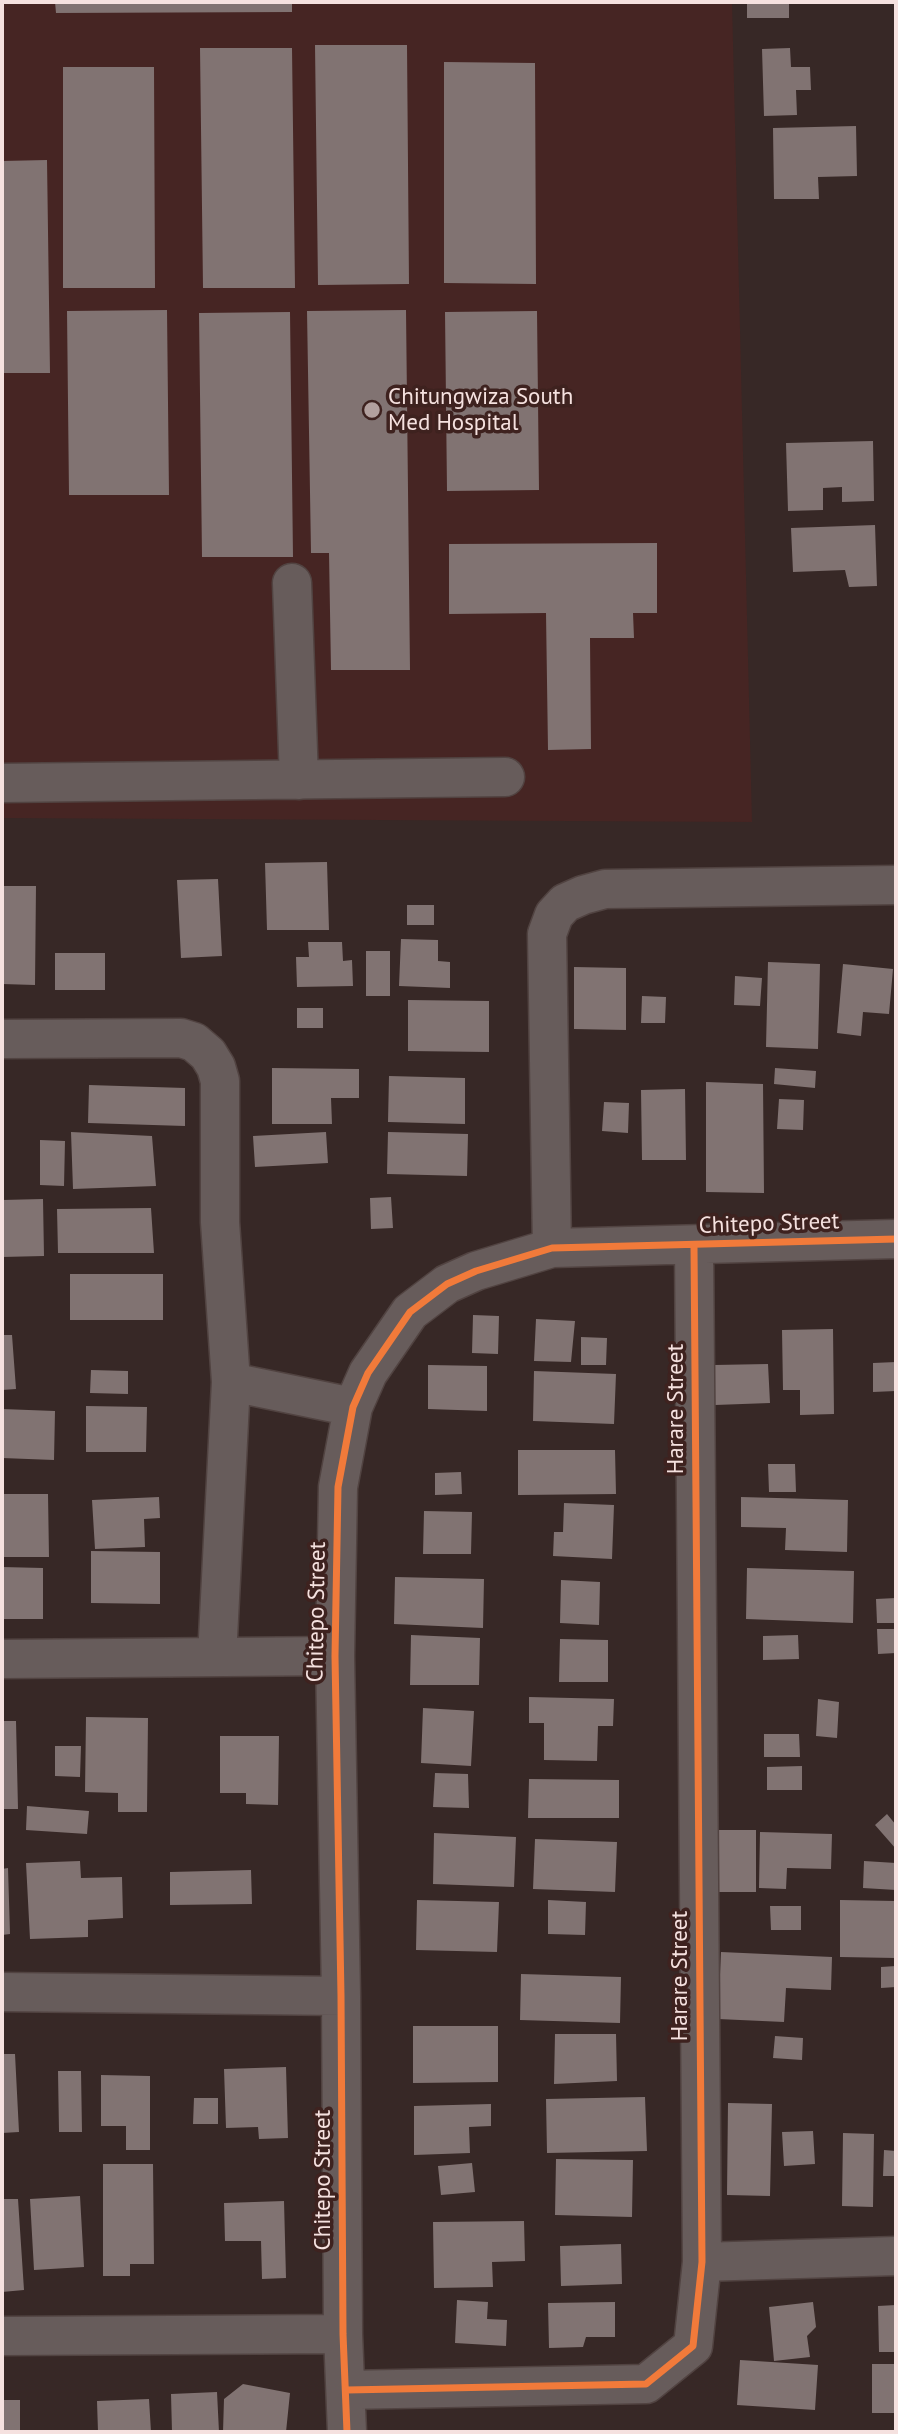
<!DOCTYPE html>
<html>
<head>
<meta charset="utf-8">
<style>
  body { margin:0 }
  #map { position:relative; width:898px; height:2434px; overflow:hidden; background:#372826; font-family:"PT Sans",sans-serif }
  canvas { display:block }
  .frame { position:absolute; inset:0; border:4px solid #f5e1df; pointer-events:none }
</style>
</head>
<body>
<div id="map">
<canvas width="898" height="2434"></canvas>
<div class="frame"></div>
</div>
<script>
const g = document.querySelector('canvas').getContext('2d');
g.lineJoin = 'round';
function fillPath(path, color) {
  g.fillStyle = color;
  g.fill(path, 'evenodd');
}
function shape(rows) {
  const path = new Path2D();
  for (const r of rows) {
    path.moveTo(r[0], r[1]);
    for (let i = 2; i < r.length; i += 2) path.lineTo(r[i], r[i + 1]);
  }
  return path;
}
function strokePath(path, color, width, dash) {
  g.strokeStyle = color;
  g.lineWidth = width;
  g.lineCap = dash ? 'butt' : 'round';
  g.setLineDash(dash || []);
  g.stroke(path);
}
function drawText(font, color, halo, rows, align = 'center') {
  g.font = font + ' "PT Sans",sans-serif';
  g.lineWidth = 7;
  g.setLineDash([]);
  g.textBaseline = 'middle';
  g.strokeStyle = halo;
  g.fillStyle = color;
  for (const [text, x, y, turn = 0] of rows) {
    g.save();
    g.translate(x, y);
    g.rotate((+turn || 0) * Math.PI / 180);
    g.textAlign = isNaN(turn) ? turn : align;
    if (halo) g.strokeText(text, 0, 0);
    g.fillText(text, 0, 0);
    g.restore();
  }
}
fillPath(shape([
  [2,2,732,2,752,822,2,818]
]), '#462523');
fillPath(shape([
  [55,2,292,2,292,12,56,13],
  [747,2,789,2,789,18,747,18],
  [315,45,407,45,409,284,318,285],
  [200,48,292,48,295,288,203,288],
  [790,48,791,67,810,67,811,90,796,90,797,115,764,116,762,49],
  [444,62,535,63,536,284,444,283],
  [63,67,154,67,155,288,63,288],
  [856,126,857,176,818,177,819,199,774,199,773,128],
  [47,160,50,373,2,373,2,161],
  [167,310,169,495,69,495,67,311],
  [406,310,410,670,331,670,329,553,311,553,307,311],
  [537,311,539,490,447,491,445,312],
  [290,312,293,557,202,557,199,313],
  [873,441,874,501,842,502,842,487,823,488,823,510,788,511,786,443],
  [875,525,877,586,849,587,845,570,793,572,791,528],
  [657,543,657,613,633,613,634,638,590,638,591,749,548,750,546,613,449,614,449,544],
  [327,862,329,930,267,930,265,863],
  [218,879,222,956,181,958,177,880],
  [2,886,36,886,35,985,2,984],
  [407,905,434,905,434,925,407,925],
  [401,939,438,940,438,961,450,962,450,988,399,986],
  [308,942,342,942,343,961,352,960,353,986,297,987,296,957,309,957],
  [366,951,390,951,390,996,366,996],
  [55,953,105,953,105,990,55,990],
  [768,962,820,964,818,1049,766,1047],
  [843,964,893,969,889,1014,863,1012,861,1036,837,1033],
  [574,967,626,968,626,1030,574,1029],
  [735,976,762,978,760,1006,734,1005],
  [642,996,666,997,665,1023,641,1023],
  [408,1000,489,1001,489,1052,408,1051],
  [297,1008,323,1008,323,1028,297,1028],
  [272,1068,359,1069,359,1098,331,1098,332,1124,272,1124],
  [775,1068,816,1071,815,1088,774,1084],
  [389,1076,465,1078,465,1124,388,1122],
  [706,1082,763,1084,764,1193,706,1192],
  [89,1085,185,1088,185,1126,88,1123],
  [685,1089,686,1160,642,1160,641,1090],
  [779,1099,804,1100,803,1130,777,1129],
  [604,1102,629,1103,628,1133,602,1131],
  [71,1132,152,1136,156,1186,73,1189],
  [326,1132,328,1163,255,1167,253,1136],
  [388,1132,468,1134,467,1176,387,1174],
  [40,1140,65,1141,64,1186,40,1185],
  [391,1197,393,1228,371,1229,370,1198],
  [43,1199,44,1256,2,1257,2,1200],
  [151,1208,154,1253,58,1253,57,1209],
  [70,1274,163,1274,163,1320,70,1320],
  [473,1315,499,1316,498,1354,472,1353],
  [536,1319,575,1321,571,1362,534,1361],
  [833,1329,834,1414,800,1415,800,1390,783,1390,782,1330],
  [2,1335,12,1335,16,1389,2,1390],
  [581,1337,607,1338,606,1365,581,1365],
  [896,1362,896,1391,873,1392,873,1363],
  [768,1364,770,1403,715,1405,714,1365],
  [428,1365,487,1366,487,1411,428,1409],
  [91,1370,128,1371,128,1394,90,1393],
  [534,1371,616,1374,614,1424,533,1421],
  [86,1406,147,1407,146,1452,86,1452],
  [2,1409,55,1411,54,1460,2,1458],
  [518,1450,615,1450,616,1494,518,1495],
  [768,1464,795,1464,796,1492,769,1492],
  [461,1472,462,1494,435,1495,435,1473],
  [2,1494,48,1494,49,1557,2,1557],
  [159,1497,160,1518,144,1519,145,1547,95,1549,92,1500],
  [741,1497,848,1500,847,1552,785,1550,786,1528,741,1527],
  [564,1503,614,1505,612,1559,553,1556,554,1532,563,1532],
  [424,1511,472,1512,471,1554,423,1554],
  [91,1551,160,1552,160,1604,91,1603],
  [2,1567,43,1568,43,1619,2,1619],
  [747,1568,854,1571,853,1623,746,1619],
  [395,1577,484,1579,483,1628,394,1624],
  [561,1580,600,1582,599,1625,560,1623],
  [896,1598,896,1623,877,1623,876,1599],
  [877,1629,896,1629,896,1653,878,1654],
  [411,1635,480,1638,479,1685,410,1685],
  [798,1635,799,1659,763,1660,763,1636],
  [560,1639,608,1640,608,1682,559,1682],
  [529,1697,614,1699,613,1726,598,1726,597,1761,544,1760,544,1723,529,1723],
  [818,1699,839,1702,837,1738,816,1736],
  [423,1708,474,1711,471,1766,421,1763],
  [86,1717,148,1718,147,1812,118,1812,118,1793,85,1792],
  [2,1721,16,1721,18,1809,2,1809],
  [764,1734,799,1734,800,1757,764,1757],
  [220,1736,279,1736,278,1805,246,1804,246,1793,220,1793],
  [55,1746,81,1746,80,1777,55,1776],
  [802,1766,802,1790,767,1790,767,1767],
  [435,1773,468,1774,469,1808,433,1807],
  [529,1779,619,1780,619,1818,528,1818],
  [27,1806,89,1811,87,1834,26,1830],
  [887,1814,896,1825,896,1849,875,1825],
  [711,1830,756,1830,756,1892,711,1892],
  [760,1832,832,1834,831,1869,787,1868,786,1889,759,1888],
  [434,1833,516,1837,514,1887,433,1884],
  [535,1839,617,1842,615,1892,533,1889],
  [80,1861,81,1878,122,1877,123,1918,88,1920,88,1937,30,1939,26,1863],
  [864,1861,896,1863,896,1890,863,1888],
  [8,1868,10,1934,2,1935,2,1869],
  [251,1870,252,1904,170,1905,170,1872],
  [417,1900,499,1902,497,1952,416,1950],
  [548,1900,586,1902,585,1935,548,1934],
  [840,1900,896,1901,896,1958,840,1957],
  [770,1906,801,1906,801,1930,771,1930],
  [721,1952,832,1957,831,1990,786,1988,784,2022,718,2019],
  [896,1966,896,1987,881,1988,881,1967],
  [521,1974,621,1977,620,2023,520,2020],
  [413,2026,498,2026,498,2082,413,2083],
  [555,2034,616,2034,617,2081,554,2084],
  [775,2036,803,2038,802,2060,773,2058],
  [2,2054,15,2054,19,2132,2,2133],
  [286,2067,288,2138,259,2139,258,2127,226,2128,224,2069],
  [58,2071,81,2071,82,2132,59,2132],
  [101,2075,150,2076,150,2150,126,2150,126,2126,101,2126],
  [645,2097,647,2151,547,2153,546,2099],
  [194,2098,218,2098,218,2124,193,2124],
  [728,2103,772,2104,770,2196,727,2195],
  [491,2104,491,2126,469,2127,470,2153,414,2155,414,2106],
  [813,2131,815,2164,784,2166,782,2132],
  [843,2133,874,2134,873,2207,842,2206],
  [884,2150,896,2151,896,2176,883,2176],
  [556,2159,633,2160,632,2217,555,2215],
  [472,2163,475,2192,441,2195,438,2166],
  [103,2164,153,2164,154,2264,130,2264,130,2276,103,2276],
  [80,2196,84,2267,34,2270,30,2199],
  [2,2199,18,2199,24,2290,2,2292],
  [284,2201,286,2278,262,2279,261,2241,225,2241,224,2203],
  [524,2221,525,2261,492,2262,493,2287,434,2288,433,2222],
  [621,2244,622,2284,561,2286,560,2246],
  [457,2300,488,2302,487,2319,507,2320,506,2346,455,2343],
  [615,2302,615,2337,586,2337,583,2347,549,2348,548,2303],
  [813,2302,816,2327,807,2336,810,2357,774,2361,769,2307],
  [896,2305,896,2352,879,2352,878,2306],
  [740,2360,818,2365,815,2410,737,2405],
  [872,2364,896,2364,896,2413,872,2413],
  [243,2384,290,2393,286,2432,223,2432,224,2399],
  [217,2392,219,2432,172,2432,171,2394],
  [149,2399,151,2432,98,2432,97,2401],
  [2,2400,20,2400,20,2432,2,2432]
]), '#817372');
const minor = shape([
  [292,583,299,780],
  [2,783,505,777],
  [2,1039,181,1038,194,1042,208,1054,216,1067,220,1081,220,1222,231,1382,353,1407],
  [552,1248,547,934,554,915,565,903,583,895,605,889,896,885],
  [217,1657,231,1382],
  [2,1659,335,1656],
  [2,1992,341,1996],
  [702,2262,896,2256],
  [2,2336,343,2334],
  [347,2390,646,2384,693,2346,702,2262,694,1246],
  [347,2432,343,2334,341,1996,335,1656,338,1487,353,1407,368,1373,410,1312,447,1284,476,1271,552,1248,896,1239]
]);
strokePath(minor, '#514341', 41);
strokePath(minor, '#675c5b', 38);
strokePath(shape([
  [347,2390,646,2384,693,2346,702,2262,694,1246],
  [347,2432,343,2334,341,1996,335,1656,338,1487,353,1407,368,1373,410,1312,447,1284,476,1271,552,1248,896,1239]
]), '#f17a3a', 7);
for (const [x, y, r, color] of [
  [372,410,9,"#b2a09e"]
]) {
  const dot = new Path2D();
  dot.arc(x, y, r, 0, 2 * Math.PI);
  g.fillStyle = color;
  g.fill(dot);
  strokePath(dot, '#3e221f', 2.5);
}
drawText('23px', '#f5e1df', '#3e221f', [
  ["Chitungwiza South",388,397],
  ["Med Hospital",388,423]
], 'left');
drawText('23px', '#f5e1df', '#3e221f', [
  ["Chitepo Street",769,1224,-2],
  ["Harare Street",676,1409,-90],
  ["Chitepo Street",317,1612,-89],
  ["Harare Street",680,1976,-90],
  ["Chitepo Street",323,2180,-90]
]);
</script>
</body>
</html>
